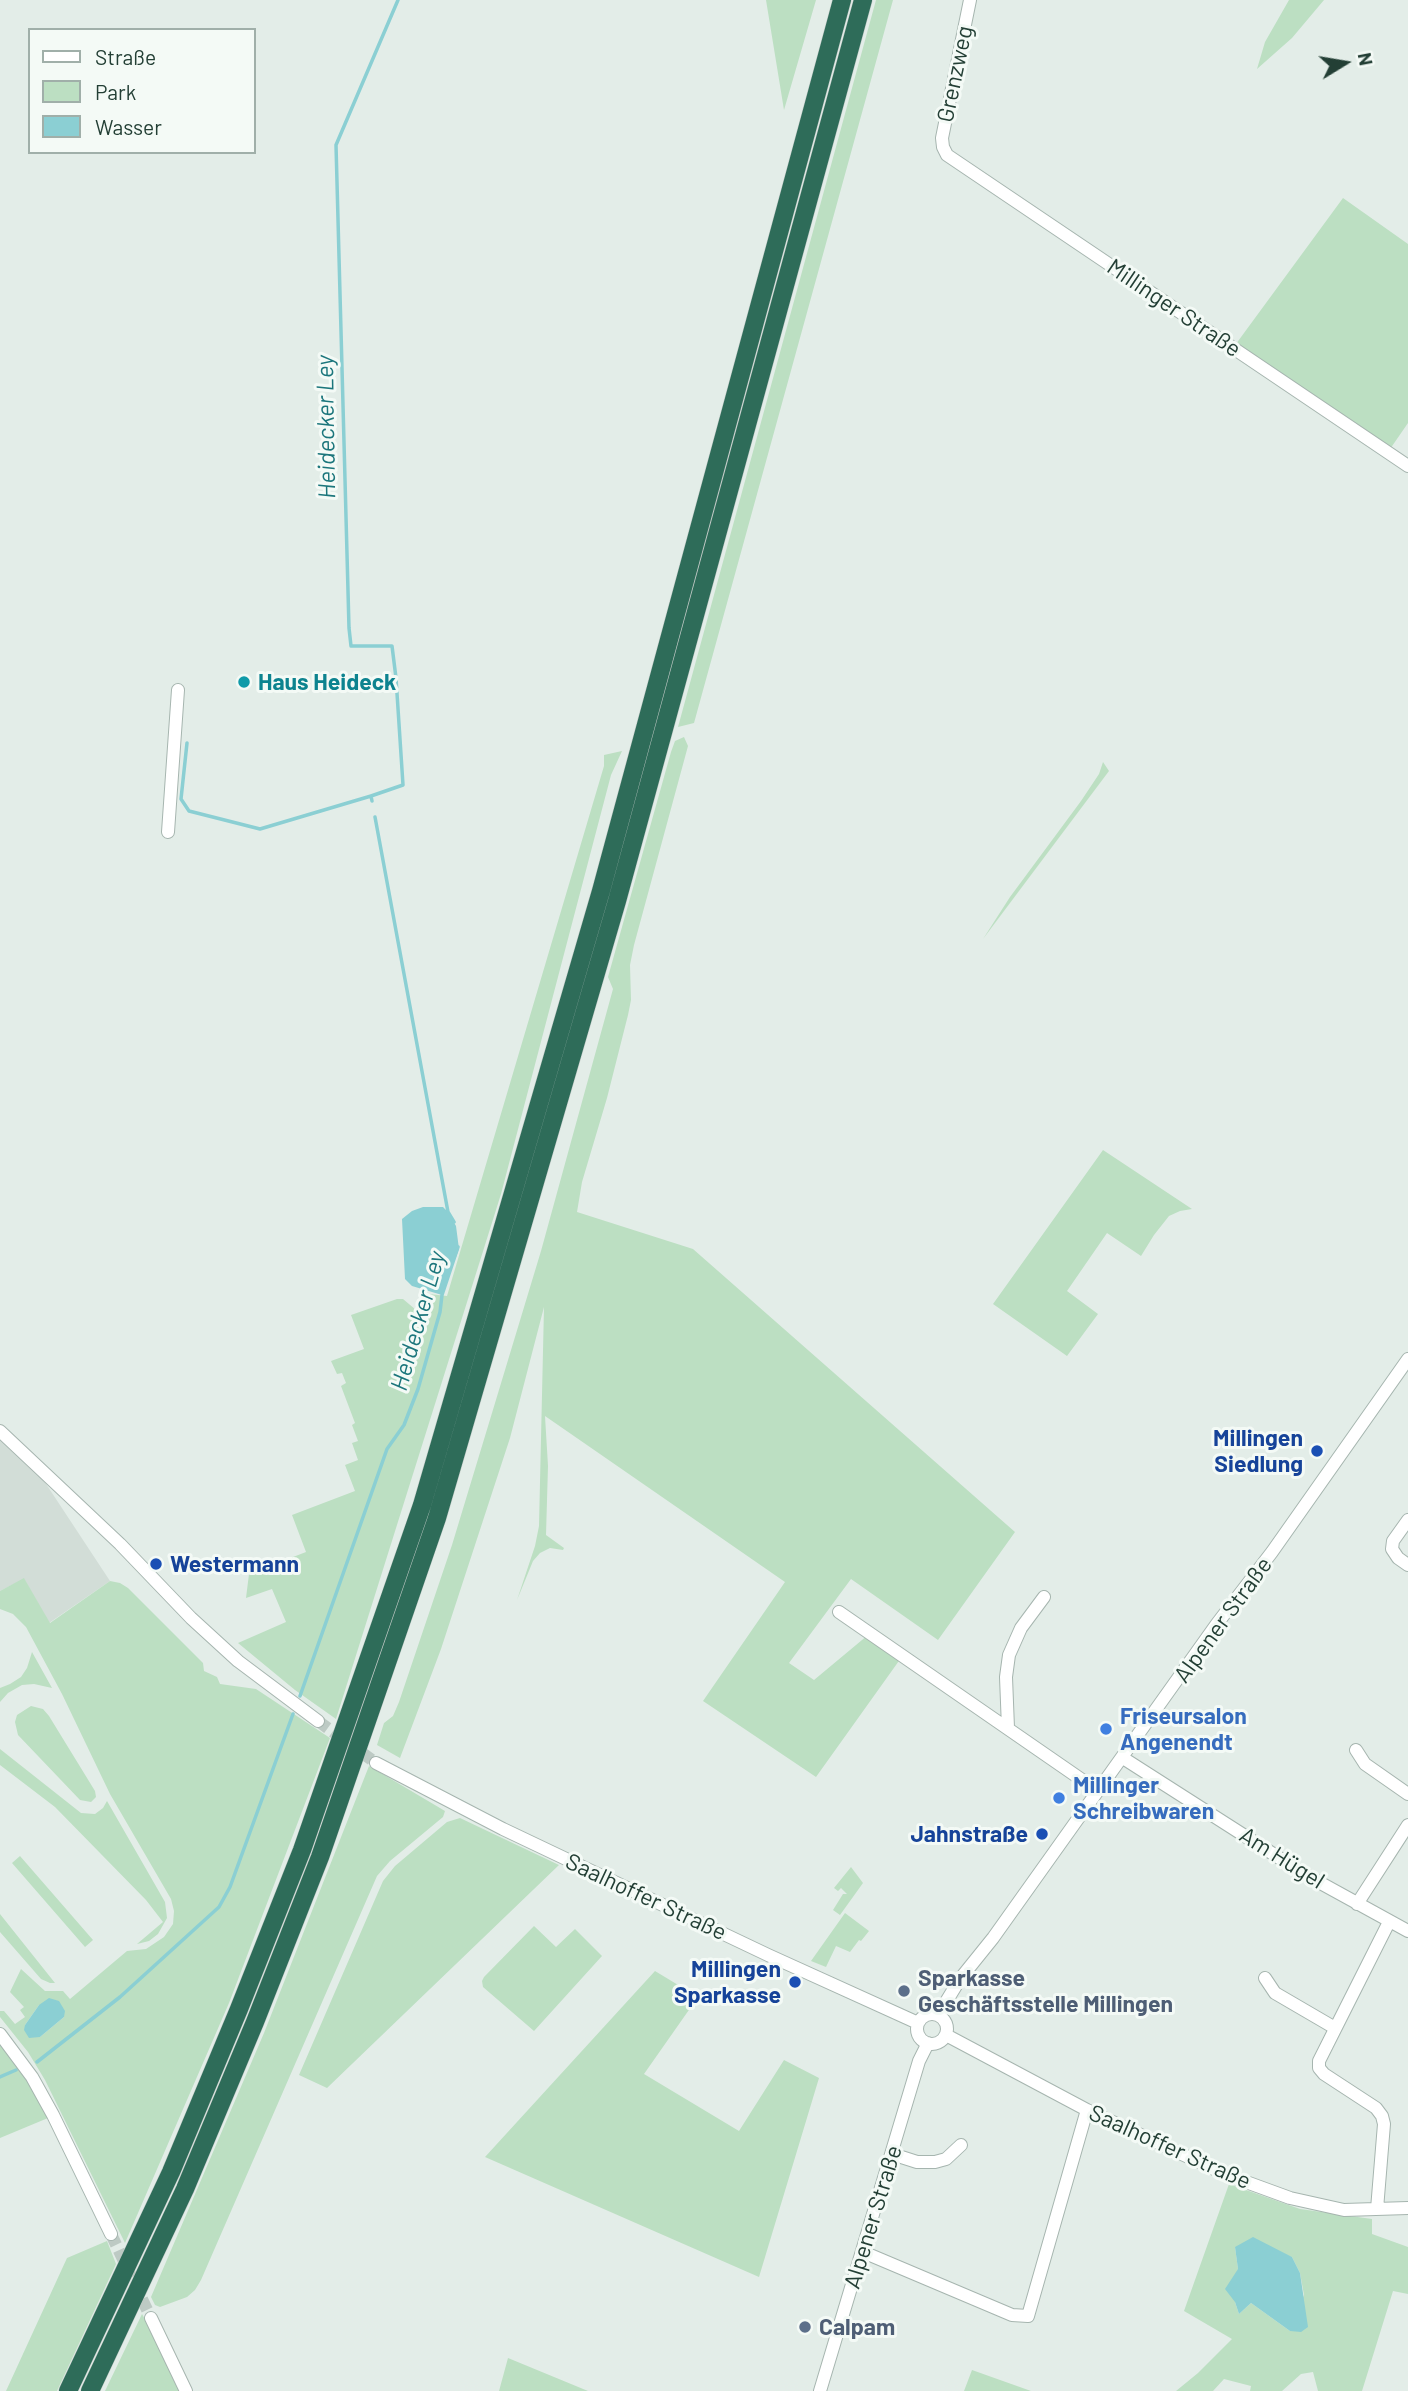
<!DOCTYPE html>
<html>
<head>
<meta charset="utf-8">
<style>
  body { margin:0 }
  #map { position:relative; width:1408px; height:2391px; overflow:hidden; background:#e3ede8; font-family:Barlow,sans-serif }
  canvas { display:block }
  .legend { position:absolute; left:28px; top:28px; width:228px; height:126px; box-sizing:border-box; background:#f4faf6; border:2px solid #a0afa9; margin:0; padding:9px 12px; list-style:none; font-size:21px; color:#233f35 }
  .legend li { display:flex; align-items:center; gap:14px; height:35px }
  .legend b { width:35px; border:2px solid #a0afa9 }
  .north { position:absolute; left:1310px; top:28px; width:70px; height:70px; -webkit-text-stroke:5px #f4faf6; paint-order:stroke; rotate:79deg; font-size:19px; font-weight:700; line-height:28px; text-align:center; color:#233f35 }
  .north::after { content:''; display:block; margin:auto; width:24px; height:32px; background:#233f35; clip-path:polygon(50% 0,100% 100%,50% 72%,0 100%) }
</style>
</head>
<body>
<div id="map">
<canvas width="1408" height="2391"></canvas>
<ul class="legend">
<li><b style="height:9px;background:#fff"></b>Straße</li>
<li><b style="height:19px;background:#bcdfc2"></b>Park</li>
<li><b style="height:19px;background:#8bcfd3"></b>Wasser</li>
</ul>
<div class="north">N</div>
</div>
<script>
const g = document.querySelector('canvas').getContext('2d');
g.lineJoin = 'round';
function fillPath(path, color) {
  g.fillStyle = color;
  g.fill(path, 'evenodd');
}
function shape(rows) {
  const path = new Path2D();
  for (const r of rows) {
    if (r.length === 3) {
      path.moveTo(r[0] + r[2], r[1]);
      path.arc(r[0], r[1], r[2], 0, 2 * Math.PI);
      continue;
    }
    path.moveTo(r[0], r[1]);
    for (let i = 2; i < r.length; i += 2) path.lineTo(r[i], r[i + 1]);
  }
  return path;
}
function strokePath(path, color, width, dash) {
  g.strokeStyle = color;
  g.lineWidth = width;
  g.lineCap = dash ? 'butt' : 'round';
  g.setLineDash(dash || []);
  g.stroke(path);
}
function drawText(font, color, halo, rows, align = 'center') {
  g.font = font + ' Barlow,sans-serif';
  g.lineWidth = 6;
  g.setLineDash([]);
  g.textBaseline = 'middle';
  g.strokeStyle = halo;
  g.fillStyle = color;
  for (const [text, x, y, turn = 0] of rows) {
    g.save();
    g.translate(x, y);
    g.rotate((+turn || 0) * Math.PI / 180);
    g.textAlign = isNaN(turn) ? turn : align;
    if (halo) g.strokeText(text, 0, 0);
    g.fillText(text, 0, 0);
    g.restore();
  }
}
fillPath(shape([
  [0,1430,27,1455,110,1581,49,1623,24,1579,0,1591]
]), '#d2ddd7');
fillPath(shape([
  [766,0,816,0,784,110],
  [876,0,893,0,694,723,678,727],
  [1289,0,1324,0,1292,38,1257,69,1265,42],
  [1343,198,1408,244,1408,423,1388,452,1233,348],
  [684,737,688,746,634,945,630,965,631,1000,628,1015,607,1098,582,1182,577,1212,693,1249,1015,1532,938,1640,851,1579,789,1663,814,1680,868,1635,901,1658,816,1777,703,1701,785,1582,545,1416,548,1466,546,1535,564,1548,563,1550,550,1548,540,1553,533,1561,517,1600,535,1546,539,1526,544,1307,510,1438,441,1649,400,1758,377,1745,384,1723,393,1716,399,1702,452,1545,492,1413,541,1251,613,989,608,977,671,752,675,741],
  [622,751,611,775,501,1194,336,1719,295,1690,238,1643,286,1622,272,1589,246,1598,249,1574,306,1552,292,1515,355,1491,345,1465,358,1460,352,1443,358,1441,352,1425,355,1423,341,1386,346,1383,342,1373,337,1374,331,1361,364,1349,351,1315,397,1299,403,1299,422,1315,429,1294,447,1296,604,766,604,755],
  [1103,762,1109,771,983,939,1010,897,1081,801,1099,774],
  [1103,1150,1192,1209,1180,1211,1169,1216,1154,1235,1141,1256,1107,1233,1067,1291,1098,1314,1067,1356,993,1304],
  [24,1578,50,1623,110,1581,120,1583,128,1588,203,1663,204,1671,217,1677,220,1684,256,1689,330,1738,229,2003,125,2243,45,2080,28,2052,0,2017,0,2011,4,2011,15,2024,25,2017,20,2010,24,2007,10,1992,21,1969,45,1991,63,1991,70,1999,127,1951,146,1949,164,1937,173,1924,174,1911,171,1899,110,1794,62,1694,26,1627,13,1614,0,1609,0,1591],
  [39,2005,64,2017,40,2037,25,2025],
  [32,1652,52,1688,34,1684,22,1685,8,1693,0,1702,0,1688,10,1684,21,1677,27,1668],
  [31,1706,43,1709,49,1716,95,1791,96,1797,91,1802,80,1800,18,1735,15,1722,17,1715],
  [0,1749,81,1813,95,1814,103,1808,107,1801,165,1902,167,1918,158,1934,149,1941,137,1944,163,1922,146,1900,55,1807,0,1765],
  [369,1766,445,1811,443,1817,390,1861,377,1876,201,2280,195,2290,187,2297,160,2307,155,2305,151,2297,264,2033],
  [460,1818,559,1865,327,2088,299,2075,383,1881,395,1866,447,1822],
  [20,1856,93,1940,85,1947,12,1863],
  [851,1867,863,1883,840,1915,833,1910,843,1894,847,1894,841,1888,838,1891,834,1888],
  [845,1913,869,1931,861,1941,859,1940,850,1952,836,1946,826,1967,811,1961],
  [0,1914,55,1983,50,1983,41,1979,0,1932],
  [534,1926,556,1947,575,1929,602,1956,534,2031,483,1987,482,1981,484,1977],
  [655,1971,698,1997,644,2074,739,2131,784,2060,819,2078,759,2277,485,2157],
  [0,2042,12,2055,48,2118,0,2138],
  [1229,2184,1300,2209,1372,2219,1372,2234,1408,2247,1408,2294,1393,2291,1362,2391,1318,2391,1313,2372,1301,2374,1282,2391,1250,2391,1251,2386,1224,2379,1213,2391,1176,2391,1198,2373,1232,2339,1184,2311],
  [1235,2247,1292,2257,1300,2273,1304,2295,1290,2331,1251,2303,1239,2314,1235,2302,1238,2269],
  [107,2241,116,2264,57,2391,6,2391,67,2258],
  [142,2314,155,2337,182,2391,105,2391],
  [508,2358,588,2391,499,2391],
  [972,2370,1031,2391,964,2391]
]), '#bcdfc2');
fillPath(shape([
  [423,1207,443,1207,448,1212,456,1226,459,1249,442,1295,412,1286,405,1279,402,1219,412,1211],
  [49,1998,59,2001,65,2011,64,2017,40,2037,29,2038,24,2030,25,2025,39,2005],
  [1253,2237,1292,2257,1300,2273,1308,2327,1301,2332,1290,2331,1251,2303,1239,2314,1235,2302,1225,2289,1238,2269,1235,2247]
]), '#8bcfd3');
strokePath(shape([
  [187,743,181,799,189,811,260,829,371,796],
  [372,801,371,796,403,785,396,678,392,646,351,646,349,628,336,145,398,0],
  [375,817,448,1212,454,1222],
  [300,1696,387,1449,404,1425,418,1389,440,1312,442,1295,458,1247],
  [37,2062,120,1997,219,1907,230,1887,293,1714],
  [0,2077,16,2070]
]), '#8bcfd3', 3.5);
strokePath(shape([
  [318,1721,376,1763],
  [111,2234,151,2318]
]), '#bdcac4', 12, [12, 6]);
const minor = shape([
  [970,0,942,138,943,147,947,155,1408,466],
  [168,832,178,690],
  [0,1431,120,1544,191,1618,238,1661,318,1721],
  [1408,1520,1393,1541,1392,1549,1398,1558,1408,1565],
  [839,1612,1098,1791],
  [1008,1728,1006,1677,1009,1655,1021,1628,1044,1597],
  [1356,1750,1365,1764,1408,1794],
  [1123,1758,1306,1875,1408,1931],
  [376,1763,503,1829,768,1955,918,2023],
  [1357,1904,1408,1825],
  [1265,1978,1275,1993,1335,2028],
  [932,2029,15],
  [938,2015,960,1979,993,1938,1216,1625,1272,1552,1408,1359],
  [0,2034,32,2077,53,2115,111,2234],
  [946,2035,1087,2110,1227,2175,1290,2198,1344,2210,1408,2208],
  [892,2154,917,2162,935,2162,946,2159,961,2145],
  [1377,2209,1384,2124,1382,2116,1376,2108,1324,2074,1319,2068,1319,2061,1389,1922],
  [863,2252,1012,2315,1028,2316,1087,2110],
  [151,2318,186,2391],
  [820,2391,919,2061,928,2043]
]);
const highway = shape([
  [68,2391,171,2172,239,2009,302,1850,422,1505,601,891,842,0],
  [90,2391,185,2189,255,2022,320,1857,437,1518,617,901,863,0]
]);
strokePath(minor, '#a6b5af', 14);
strokePath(highway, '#c1c9c6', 19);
strokePath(minor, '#fff', 12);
strokePath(highway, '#2e6c59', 18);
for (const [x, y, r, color] of [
  [244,682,7,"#0f9aa8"],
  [1317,1451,7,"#1a4fb4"],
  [156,1564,7,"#1a4fb4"],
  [1106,1729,7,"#3f7fe0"],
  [1059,1798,7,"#3f7fe0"],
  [1042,1834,7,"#1a4fb4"],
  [795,1982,7,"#1a4fb4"],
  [904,1991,7,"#5c6f8a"],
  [805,2327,7,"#5c6f8a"]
]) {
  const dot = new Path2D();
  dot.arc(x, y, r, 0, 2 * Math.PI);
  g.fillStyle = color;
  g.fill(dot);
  strokePath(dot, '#f4faf6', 2.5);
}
drawText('23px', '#233f35', '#f4faf6', [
  ["Grenzweg",955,74,-78],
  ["Millinger Straße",1174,308,34],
  ["Alpener Straße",1223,1620,-54],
  ["Am Hügel",1282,1858,32],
  ["Saalhoffer Straße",646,1897,25],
  ["Saalhoffer Straße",1170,2147,24],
  ["Alpener Straße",873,2217,-73]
]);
drawText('bold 23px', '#0d838f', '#f4faf6', [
  ["Haus Heideck",258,682]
], 'left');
drawText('bold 23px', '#164399', '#f4faf6', [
  ["Millingen",1303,1438],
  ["Siedlung",1303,1464],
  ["Westermann",170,1564,"left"],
  ["Jahnstraße",1028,1834],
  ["Millingen",781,1969],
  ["Sparkasse",781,1995]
], 'right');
drawText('bold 23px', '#366cbe', '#f4faf6', [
  ["Friseursalon",1120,1716],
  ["Angenendt",1120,1742],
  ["Millinger",1073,1785],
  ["Schreibwaren",1073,1811]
], 'left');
drawText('bold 23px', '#4e5e75', '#f4faf6', [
  ["Sparkasse",918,1978],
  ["Geschäftsstelle Millingen",918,2004],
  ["Calpam",819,2327]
], 'left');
drawText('italic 24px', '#1c767c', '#f4faf6', [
  ["Heidecker Ley",326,427,-91],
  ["Heidecker Ley",418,1321,-74]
]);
</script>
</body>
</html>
